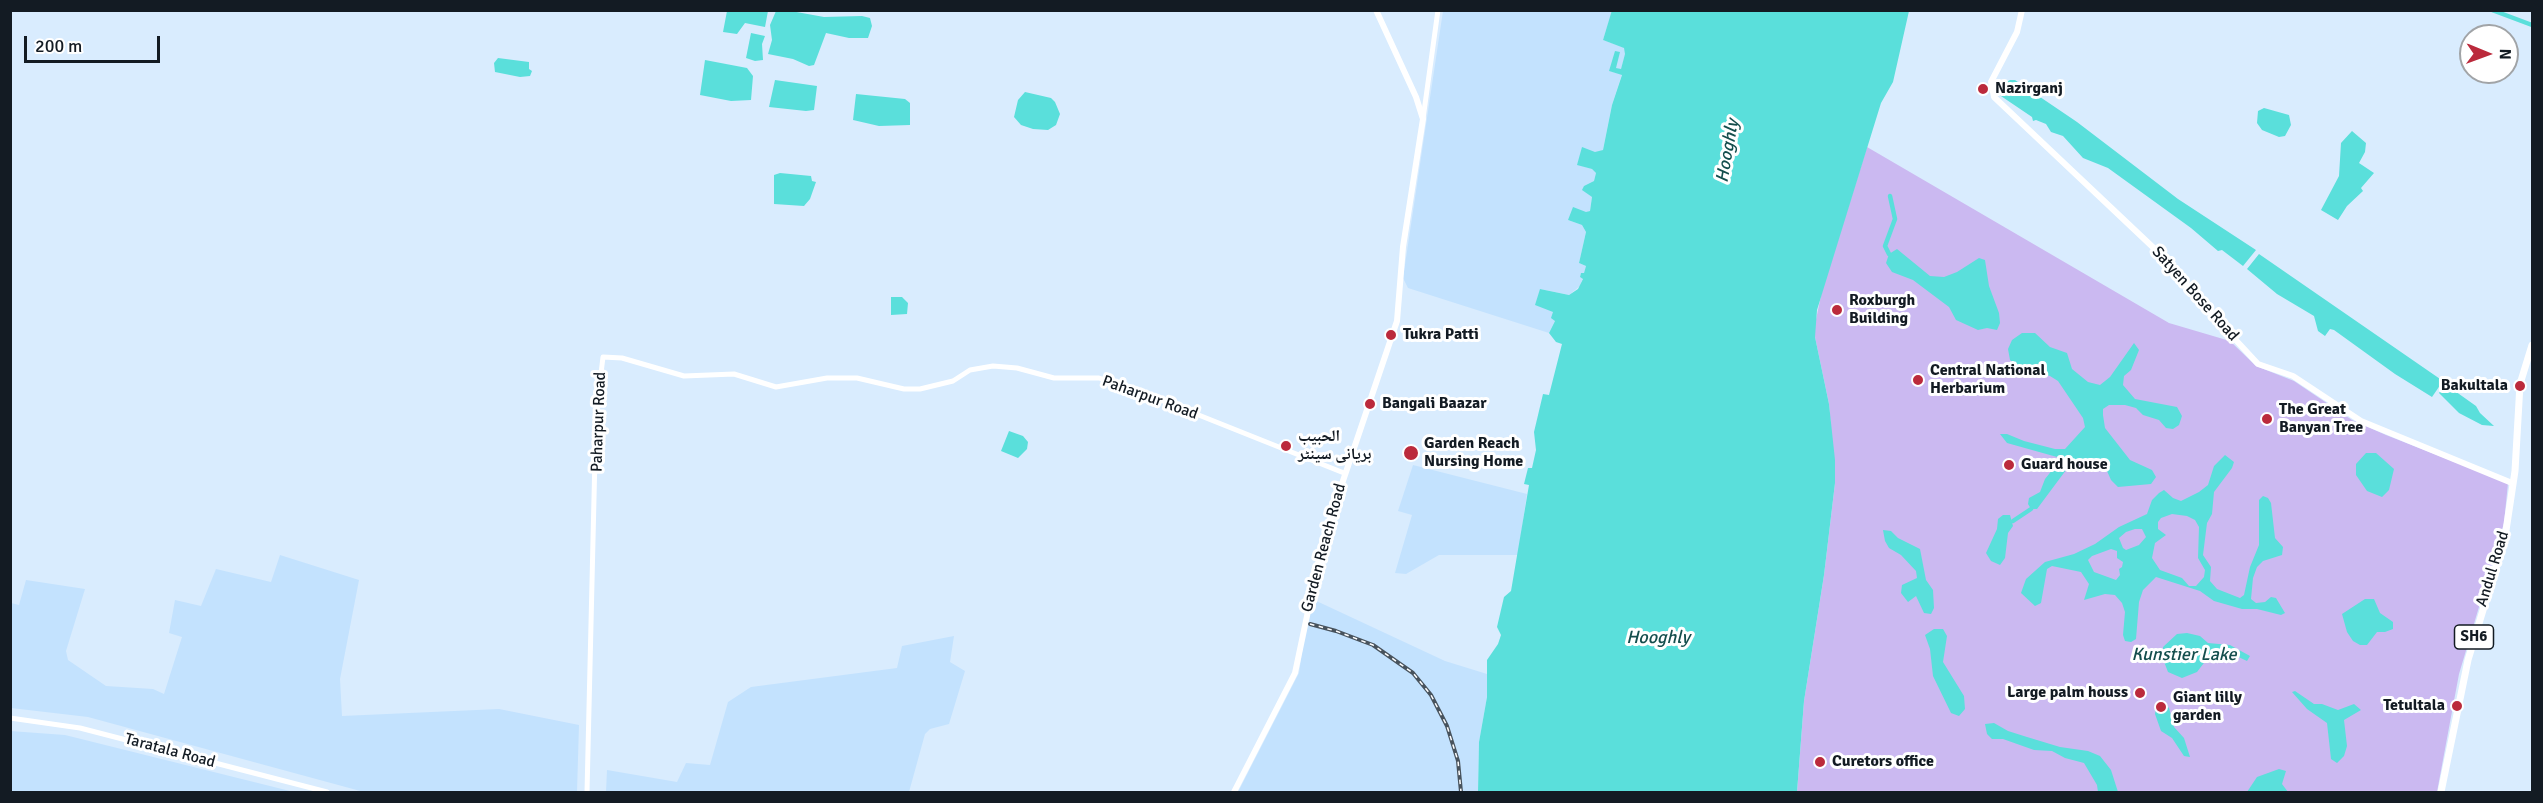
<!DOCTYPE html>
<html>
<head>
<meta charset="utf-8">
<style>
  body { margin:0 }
  #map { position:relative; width:2543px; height:803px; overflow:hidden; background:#d9ecfe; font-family:Signika,sans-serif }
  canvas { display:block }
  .frame { position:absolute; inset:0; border:12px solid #131b23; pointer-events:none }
  .north { position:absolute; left:2459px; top:24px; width:60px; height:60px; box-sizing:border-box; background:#fff; border:2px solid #a1a4a7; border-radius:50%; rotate:91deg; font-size:16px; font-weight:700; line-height:24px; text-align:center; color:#131b23 }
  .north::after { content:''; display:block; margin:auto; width:21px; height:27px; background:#bb2a3c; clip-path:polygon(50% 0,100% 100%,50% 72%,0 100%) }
  .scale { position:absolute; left:24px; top:36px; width:136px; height:27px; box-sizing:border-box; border:3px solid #131b23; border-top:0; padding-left:8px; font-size:18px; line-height:21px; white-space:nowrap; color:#131b23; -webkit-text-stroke:4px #fff; paint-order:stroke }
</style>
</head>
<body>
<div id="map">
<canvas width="2543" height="803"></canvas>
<div class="frame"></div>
<div class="north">N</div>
<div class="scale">200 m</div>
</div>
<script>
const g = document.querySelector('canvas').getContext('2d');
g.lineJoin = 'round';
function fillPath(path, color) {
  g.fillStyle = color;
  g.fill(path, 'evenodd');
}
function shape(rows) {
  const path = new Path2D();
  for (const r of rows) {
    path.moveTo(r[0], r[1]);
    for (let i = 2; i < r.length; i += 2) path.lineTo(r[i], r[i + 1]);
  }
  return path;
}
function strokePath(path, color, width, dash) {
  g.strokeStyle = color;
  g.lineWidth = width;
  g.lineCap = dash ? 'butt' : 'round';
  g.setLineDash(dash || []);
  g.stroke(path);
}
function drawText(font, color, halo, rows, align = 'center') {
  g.font = font + ' Signika,"Noto Naskh Arabic",sans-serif';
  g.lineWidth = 6;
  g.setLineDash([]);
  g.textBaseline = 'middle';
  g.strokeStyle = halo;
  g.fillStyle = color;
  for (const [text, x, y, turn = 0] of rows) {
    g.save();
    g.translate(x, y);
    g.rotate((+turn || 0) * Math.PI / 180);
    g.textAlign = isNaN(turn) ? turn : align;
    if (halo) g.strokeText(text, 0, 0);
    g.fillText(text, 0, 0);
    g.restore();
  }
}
fillPath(shape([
  [1443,11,1612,11,1603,40,1623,47,1626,51,1621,70,1616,68,1609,71,1622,74,1612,105,1603,150,1577,164,1592,169,1596,173,1594,181,1583,190,1592,197,1590,211,1568,220,1582,225,1586,232,1579,263,1586,266,1584,274,1581,273,1580,277,1583,278,1580,286,1569,295,1540,289,1554,312,1555,321,1549,333,1408,288,1403,278],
  [1413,465,1527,494,1518,555,1439,555,1406,574,1395,573,1412,515,1398,511],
  [280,555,359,580,340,679,342,716,499,709,579,725,577,792,364,792,88,717,11,708,11,603,19,605,26,580,85,589,66,651,68,660,106,686,153,689,164,694,182,637,169,633,175,600,201,606,216,569,271,582],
  [1310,598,1445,661,1487,674,1487,697,1479,742,1478,792,1238,792,1299,673],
  [954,636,950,662,965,671,949,724,930,729,925,734,909,792,606,792,607,770,677,782,686,763,710,765,728,702,751,687,897,668,902,646],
  [10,731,65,735,294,792,11,792]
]), '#c3e2fe');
fillPath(shape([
  [1867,147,2169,323,2230,341,2256,366,2294,381,2352,420,2386,435,2508,483,2504,523,2459,674,2437,792,1797,792,1804,701,1824,575,1835,483,1829,404,1815,337,1815,324,1822,291]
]), '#cbb9f1');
fillPath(shape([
  [1612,10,1909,11,1893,82,1881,103,1817,310,1815,337,1829,404,1835,460,1835,483,1824,575,1804,701,1797,792,1478,792,1479,742,1487,697,1487,660,1498,644,1501,635,1497,627,1504,597,1511,591,1529,485,1524,484,1528,468,1532,468,1536,450,1534,432,1543,394,1549,395,1562,344,1556,342,1549,333,1555,321,1551,318,1553,312,1535,305,1540,289,1569,295,1578,289,1583,279,1580,277,1581,273,1584,273,1586,266,1579,263,1586,232,1582,225,1568,220,1573,207,1586,212,1590,211,1592,197,1582,190,1584,186,1594,181,1596,173,1592,169,1577,165,1582,147,1595,152,1603,150,1612,105,1622,75,1609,71,1615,51,1620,52,1616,68,1621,69,1625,54,1624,48,1603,40],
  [727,11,768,11,765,27,745,23,737,34,723,32],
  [776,11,791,11,824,17,862,16,870,18,872,26,868,38,849,38,826,33,814,65,809,66,793,59,768,54,772,40,770,25],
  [751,33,765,36,762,44,763,60,755,61,746,58],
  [498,58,529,62,529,69,532,71,530,76,520,77,495,72,494,63],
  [705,60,747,68,753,76,751,100,731,101,700,95],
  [775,80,817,86,814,110,806,111,769,107],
  [2010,80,2015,80,2077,122,2178,199,2256,250,2243,266,2222,250,2218,251,2191,228,2108,168,2083,158,2063,136,2051,132,2046,124,2036,120,2033,121,2032,117,1995,92,1995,89],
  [1025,92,1051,98,1055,102,1060,114,1056,125,1048,130,1033,129,1021,125,1014,117,1018,100],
  [856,94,905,99,910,103,910,125,879,126,853,120],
  [2264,108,2289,115,2291,125,2285,136,2279,137,2262,130,2257,123,2258,111],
  [2352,131,2366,143,2365,152,2359,163,2374,173,2361,188,2363,191,2347,206,2338,220,2321,210,2339,176,2341,143],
  [780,173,811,176,812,181,816,182,810,199,804,206,774,204,774,175],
  [1897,249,1930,276,1944,277,1957,272,1979,258,1985,260,1989,286,1999,313,2000,323,1997,330,1987,328,1978,330,1956,320,1949,307,1913,280,1892,272,1886,263,1889,254],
  [2259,254,2443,381,2432,397,2395,374,2334,330,2330,329,2325,336,2318,331,2314,316,2277,294,2247,269],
  [891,297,902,297,908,303,907,314,891,315],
  [2022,333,2035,333,2050,347,2067,353,2072,369,2088,382,2100,385,2110,377,2134,343,2139,350,2131,370,2124,376,2123,385,2135,399,2177,407,2182,416,2179,425,2173,429,2166,428,2159,420,2143,415,2136,408,2125,405,2109,405,2103,409,2103,415,2105,428,2130,460,2152,470,2156,477,2151,484,2118,487,2111,480,2107,471,2098,465,2072,462,2037,509,2031,509,2028,504,2029,498,2040,492,2045,479,2057,464,2057,457,2007,443,2000,434,2007,434,2024,441,2055,449,2065,449,2085,427,2083,418,2058,381,2050,376,2017,366,2010,360,2008,349,2012,340],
  [2445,384,2476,406,2480,413,2494,426,2482,425,2459,413,2439,393],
  [1009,431,1023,436,1028,442,1027,449,1018,458,1001,451],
  [2366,453,2376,453,2394,469,2389,490,2382,497,2367,491,2356,475,2356,464],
  [2225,455,2234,462,2232,468,2214,492,2212,514,2207,523,2203,555,2211,567,2210,581,2217,589,2240,598,2244,595,2250,567,2259,545,2259,500,2263,496,2268,498,2271,503,2275,538,2283,547,2282,555,2263,561,2257,567,2253,578,2251,599,2256,603,2265,602,2271,597,2276,598,2285,613,2281,615,2257,609,2242,609,2214,601,2200,591,2156,577,2143,590,2139,602,2136,639,2131,642,2125,641,2123,635,2125,612,2122,603,2115,595,2105,594,2084,600,2089,584,2081,572,2052,566,2047,569,2041,603,2035,606,2021,593,2026,579,2045,562,2074,554,2095,544,2119,527,2147,514,2152,500,2159,493,2164,490,2173,498,2181,501,2199,492,2208,485,2214,466],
  [2172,514,2187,516,2195,520,2199,527,2198,558,2205,570,2204,577,2196,586,2189,586,2182,578,2160,570,2152,558,2155,543,2166,535,2158,529,2158,522,2161,518],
  [2135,529,2142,529,2146,537,2139,545,2126,550,2123,548,2119,538,2126,532],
  [2111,549,2117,551,2117,558,2123,562,2122,567,2119,569,2120,575,2116,580,2094,572,2088,560,2092,556],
  [2003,515,2010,515,2013,526,2008,533,2005,558,2000,565,1991,561,1986,553,1997,529,1998,519],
  [1883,530,1891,531,1898,538,1920,549,1926,580,1933,590,1934,608,1931,614,1924,613,1916,596,1908,602,1901,593,1902,585,1917,578,1916,571,1901,555,1889,548,1885,541],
  [2365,599,2374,599,2380,613,2393,622,2393,629,2385,632,2377,632,2367,645,2360,645,2353,641,2347,632,2342,614],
  [1934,629,1943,629,1947,636,1943,662,1964,696,1965,709,1959,716,1951,713,1933,676,1930,649,1925,635],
  [2187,633,2200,636,2208,643,2230,645,2250,656,2247,661,2232,654,2218,653,2210,655,2197,672,2182,678,2168,672,2163,659,2163,647,2177,634],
  [2295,691,2314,704,2322,704,2338,710,2354,704,2361,710,2344,720,2347,746,2344,756,2337,763,2331,759,2327,723,2307,709,2292,692],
  [2160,705,2166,705,2169,708,2174,727,2184,738,2190,757,2184,756,2172,738,2161,731,2155,714,2156,708],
  [1994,723,2008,731,2027,737,2060,747,2088,751,2100,756,2111,770,2118,792,2098,792,2097,785,2084,763,2065,758,2052,751,2034,750,2003,739,1992,739,1987,734,1985,724],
  [2279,769,2286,771,2282,784,2288,792,2247,792,2257,777]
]), '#5adfdb');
strokePath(shape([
  [2492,10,2532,25],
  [1889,254,1885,246,1895,219,1890,196],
  [2013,521,2031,509]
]), '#5adfdb', 4.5);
strokePath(shape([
  [1423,119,1438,10],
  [10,718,80,728,327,792],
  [587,792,596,414,603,357,622,358,684,376,734,374,776,387,827,378,857,378,904,389,920,389,953,381,970,370,993,366,1017,368,1054,378,1099,378,1146,394,1344,473]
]), '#fff', 5);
strokePath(shape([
  [2022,10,2017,32,1991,82,1994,97,2158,252,2207,309,2258,364,2293,376,2361,421,2512,483],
  [1234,792,1295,673,1323,540,1397,321,1403,247,1423,119,1416,97,1376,10]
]), '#fff', 6);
strokePath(shape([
  [2441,792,2468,660,2505,537,2515,471,2520,384,2532,345]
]), '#fff', 7);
const rail = shape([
  [1310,624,1336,631,1373,645,1413,673,1431,695,1447,726,1458,761,1461,792]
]);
strokePath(rail, '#48535d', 4);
strokePath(rail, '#fff', 1.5, [4.5]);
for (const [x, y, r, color] of [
  [1983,89,6,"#bb2a3c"],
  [1837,310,6,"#bb2a3c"],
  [1391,335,6,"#bb2a3c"],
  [1918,380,6,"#bb2a3c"],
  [2520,386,6,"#bb2a3c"],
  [1370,404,6,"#bb2a3c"],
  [2267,419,6,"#bb2a3c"],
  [1286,446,6,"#bb2a3c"],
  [1411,453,8,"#bb2a3c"],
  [2009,465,6,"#bb2a3c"],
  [2140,693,6,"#bb2a3c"],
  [2457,706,6,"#bb2a3c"],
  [2161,707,6,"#bb2a3c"],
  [1820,762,6,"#bb2a3c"]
]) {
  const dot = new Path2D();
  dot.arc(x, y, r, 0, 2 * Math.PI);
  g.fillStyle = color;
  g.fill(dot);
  strokePath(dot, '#fff', 2);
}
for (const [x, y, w] of [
  [2474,637,39]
]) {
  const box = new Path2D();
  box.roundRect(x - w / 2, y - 12, w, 24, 4.5);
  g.fillStyle = '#fff';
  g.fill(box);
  strokePath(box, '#131b23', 1.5);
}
drawText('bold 15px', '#131b23', null, [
  ["SH6",2474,637]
]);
drawText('bold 16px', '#131b23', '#fff', [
  ["Nazirganj",1995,89],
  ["Roxburgh",1849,301],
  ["Building",1849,319],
  ["Tukra Patti",1403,335],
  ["Central National",1930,371],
  ["Herbarium",1930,389],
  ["Bakultala",2508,386,"right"],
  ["Bangali Baazar",1382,404],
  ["The Great",2279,410],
  ["Banyan Tree",2279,428],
  ["الحبیب",1298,437],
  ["بریانی سینٹر",1298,455],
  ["Garden Reach",1424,444],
  ["Nursing Home",1424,462],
  ["Guard house",2021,465],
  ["Large palm houss",2128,693,"right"],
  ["Giant lilly",2173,698],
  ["garden",2173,716],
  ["Tetultala",2445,706,"right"],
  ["Curetors office",1832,762]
], 'left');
drawText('16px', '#131b23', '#fff', [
  ["Satyen Bose Road",2195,294,48],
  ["Paharpur Road",1150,398,20],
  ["Paharpur Road",599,422,-88],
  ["Garden Reach Road",1324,548,-75],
  ["Andul Road",2493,569,-73],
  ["Taratala Road",170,751,15]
]);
drawText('italic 18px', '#144e4d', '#fff', [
  ["Hooghly",1728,151,-80],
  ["Hooghly",1658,638],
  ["Kunstier Lake",2184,655]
]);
</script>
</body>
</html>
